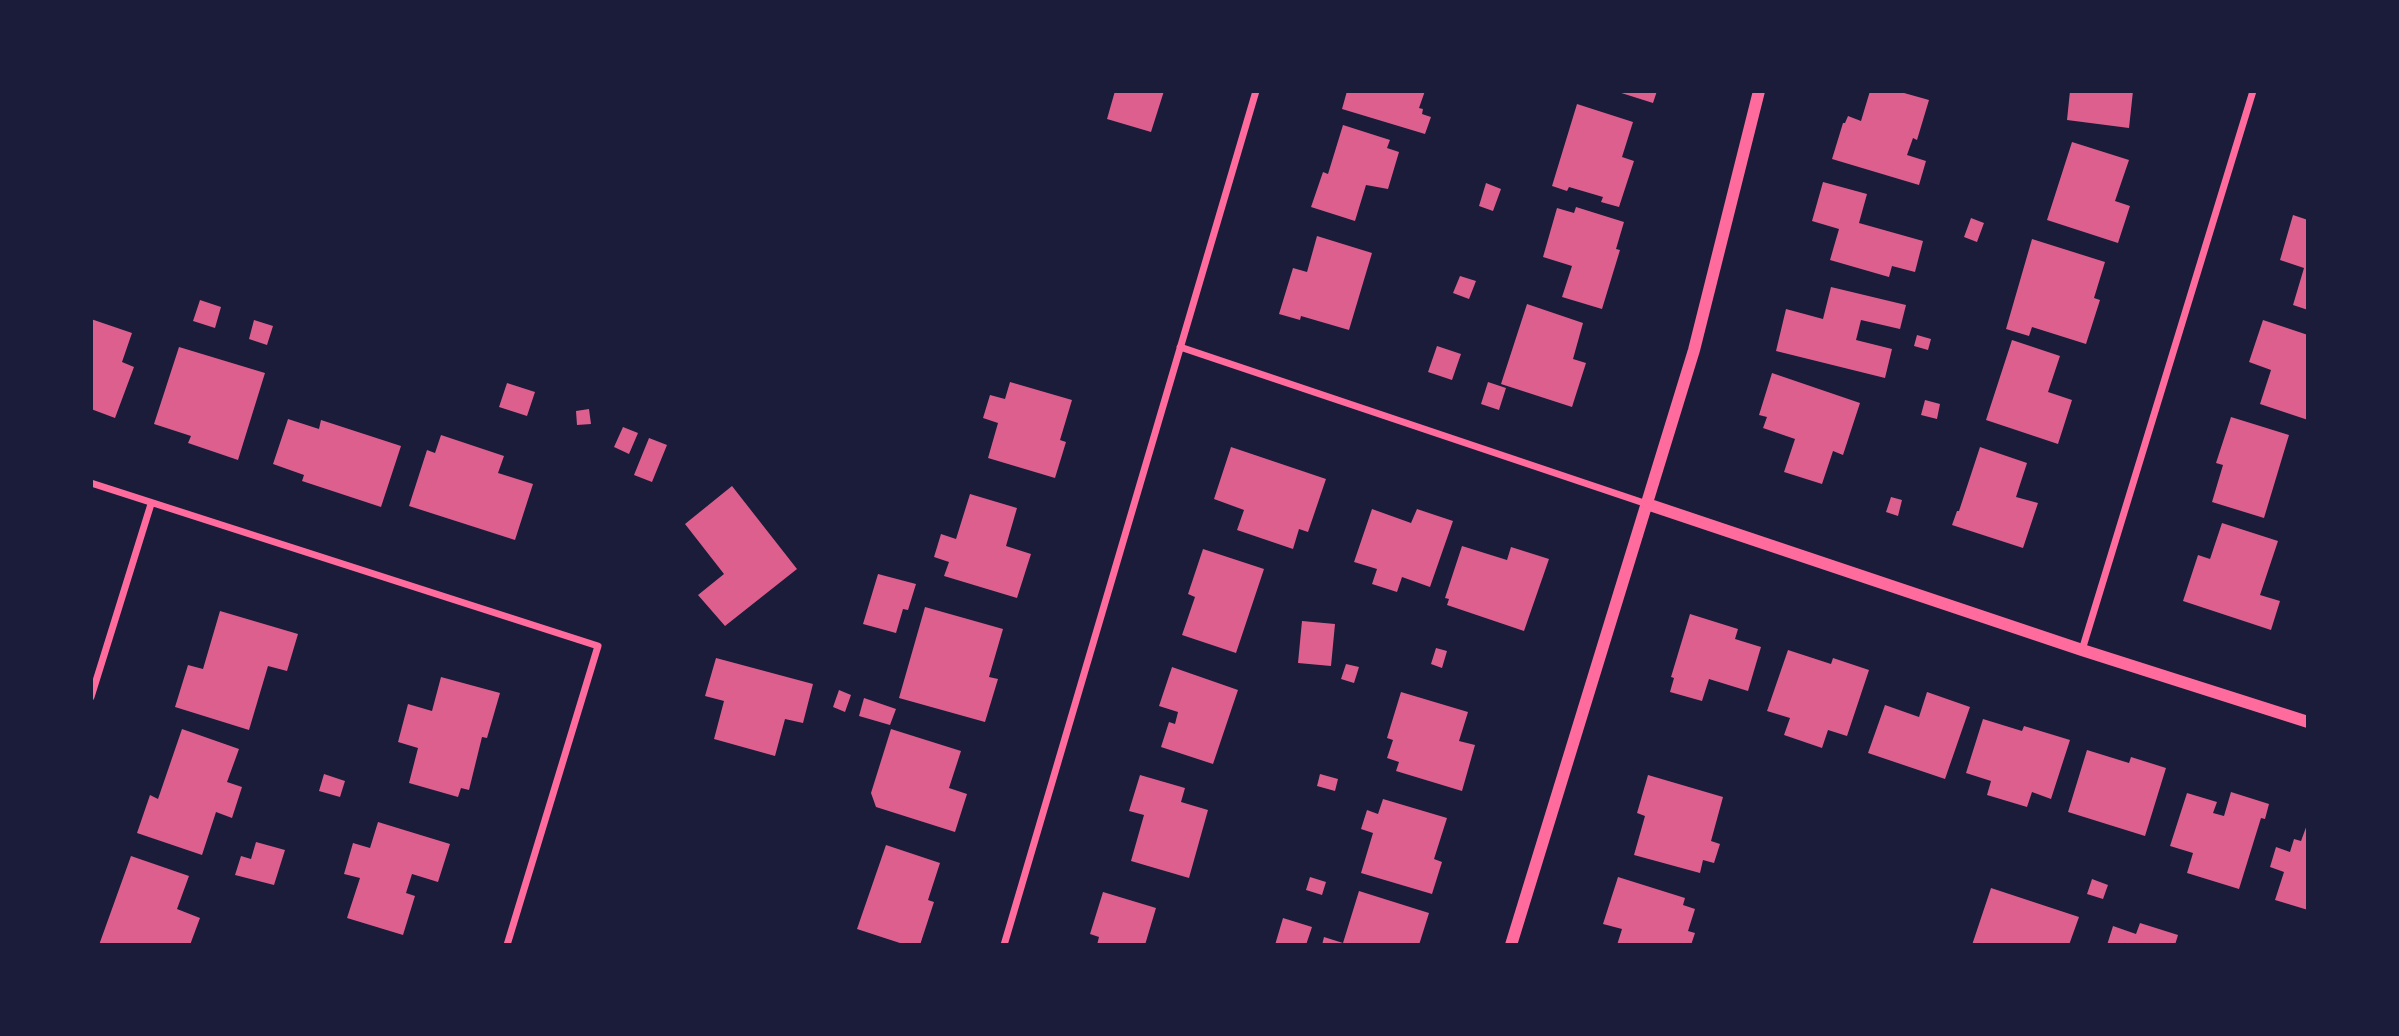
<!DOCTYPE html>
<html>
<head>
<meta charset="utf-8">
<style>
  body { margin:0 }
  #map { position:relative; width:2399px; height:1036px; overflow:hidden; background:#1b1b3a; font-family:Merriweather,serif }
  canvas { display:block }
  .frame { position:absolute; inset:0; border:93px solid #1b1b3a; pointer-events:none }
</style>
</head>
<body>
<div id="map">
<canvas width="2399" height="1036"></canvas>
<div class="frame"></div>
</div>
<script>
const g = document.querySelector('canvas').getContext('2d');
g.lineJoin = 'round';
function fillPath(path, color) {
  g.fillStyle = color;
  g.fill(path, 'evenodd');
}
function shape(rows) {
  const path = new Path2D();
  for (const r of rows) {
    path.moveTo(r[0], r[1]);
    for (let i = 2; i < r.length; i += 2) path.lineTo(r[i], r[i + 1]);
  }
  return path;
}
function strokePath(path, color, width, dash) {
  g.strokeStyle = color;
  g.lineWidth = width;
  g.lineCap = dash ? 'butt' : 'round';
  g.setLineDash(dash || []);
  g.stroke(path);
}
fillPath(shape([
  [1115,91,1164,91,1151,132,1107,119],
  [1347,91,1425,91,1419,108,1423,109,1422,114,1431,117,1425,134,1342,109],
  [1615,91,1657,91,1653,103],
  [1870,91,1897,91,1929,100,1917,140,1913,138,1907,155,1926,161,1919,185,1832,159,1843,123,1845,123,1848,116,1861,121],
  [2070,91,2133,91,2129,128,2067,120],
  [1577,104,1633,122,1622,157,1634,161,1619,207,1601,202,1603,197,1569,187,1567,191,1552,186],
  [1343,125,1390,140,1387,148,1399,152,1388,189,1366,185,1355,221,1311,207,1323,172,1328,174],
  [2072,142,2129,160,2115,201,2130,206,2118,243,2047,220],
  [1823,182,1867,194,1859,223,1923,241,1915,272,1892,266,1889,277,1830,260,1839,229,1812,221],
  [1486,183,1501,189,1493,211,1479,206],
  [1576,207,1624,222,1616,249,1620,250,1602,309,1562,297,1572,266,1543,257,1557,208,1574,213],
  [2293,215,2308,220,2308,310,2293,305,2304,268,2280,260],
  [1971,218,1984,223,1977,242,1964,237],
  [1317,236,1372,253,1349,330,1301,316,1300,320,1279,314,1293,268,1307,272],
  [2032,239,2105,262,2094,298,2100,300,2086,344,2032,327,2029,336,2006,329],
  [1460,276,1476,281,1469,299,1453,293],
  [1831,287,1906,305,1900,329,1861,320,1856,340,1892,349,1885,378,1776,351,1786,309,1823,319],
  [200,300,221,307,215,328,193,321],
  [1527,304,1583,323,1573,359,1586,363,1572,407,1501,384],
  [91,319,132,333,122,362,134,367,115,418,91,409],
  [254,320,273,326,267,345,249,339],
  [2263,320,2308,335,2308,420,2260,404,2271,370,2249,362],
  [1917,335,1931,339,1928,350,1914,346],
  [2012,340,2060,356,2048,392,2072,400,2058,444,1986,420],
  [1437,346,1461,354,1452,380,1428,372],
  [179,347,265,373,238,460,188,443,191,436,154,424],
  [1772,373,1860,403,1843,455,1833,451,1822,484,1784,472,1795,439,1763,428,1767,417,1759,415],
  [1010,382,1072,400,1060,440,1066,442,1055,478,988,458,998,423,983,418,990,395,1005,399],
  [1488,382,1506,388,1499,410,1481,404],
  [507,383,535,392,527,416,499,407],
  [1925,400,1940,404,1937,419,1921,415],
  [589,409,591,424,577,425,576,411],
  [2231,417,2289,435,2264,518,2212,502,2223,465,2216,463],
  [288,419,319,429,321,420,401,446,381,507,302,481,304,475,273,464],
  [623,427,638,433,629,454,614,447],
  [441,435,504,456,498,473,533,484,515,540,409,506,427,450,435,453],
  [649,438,667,445,652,482,634,475],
  [1231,447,1326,479,1308,532,1299,529,1293,549,1237,530,1244,510,1214,499],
  [1980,447,2027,463,2016,497,2038,503,2023,548,1952,525,1957,511,1959,511],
  [732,486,797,569,725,626,698,595,724,574,685,524],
  [970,494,1017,508,1006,546,1031,554,1017,598,944,576,949,562,934,557,941,534,956,539],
  [1891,497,1902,500,1898,516,1886,512],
  [1372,509,1411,523,1417,509,1453,521,1430,587,1402,577,1397,592,1372,584,1377,569,1354,562],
  [2222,523,2278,541,2260,595,2280,601,2271,630,2183,601,2198,555,2210,559],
  [1462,546,1507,560,1511,547,1549,559,1524,631,1447,605,1449,599,1445,598],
  [1203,549,1264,569,1236,653,1182,635,1195,597,1188,594],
  [878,574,916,584,908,610,903,609,896,633,863,624],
  [925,607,1003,629,989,677,998,679,985,722,899,698],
  [220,611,298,634,287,671,268,666,249,730,175,707,188,665,203,669],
  [1690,614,1738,629,1735,639,1761,647,1748,691,1709,679,1702,701,1670,692,1674,678,1671,677],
  [1302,621,1335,624,1331,666,1298,663],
  [1436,648,1447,651,1442,668,1431,664],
  [1788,650,1831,664,1833,658,1869,670,1847,736,1828,730,1822,748,1784,735,1790,718,1767,711],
  [716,658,813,684,803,723,785,719,775,756,714,739,724,701,705,696],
  [1346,664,1359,667,1354,683,1341,679],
  [1172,667,1238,690,1213,764,1161,747,1169,722,1175,724,1178,712,1159,706],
  [441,677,500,693,487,738,482,737,469,790,461,788,458,797,409,783,418,748,398,742,408,704,432,711],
  [839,690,851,695,845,712,833,707],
  [1401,692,1468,712,1459,741,1475,745,1462,791,1396,771,1399,762,1387,758,1393,740,1387,738],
  [1927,692,1970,707,1945,779,1868,753,1885,705,1919,717],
  [864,698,896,709,890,725,859,716],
  [1983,719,2022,731,2024,726,2070,740,2051,799,2032,792,2027,807,1987,795,1991,781,1966,773],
  [182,729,239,749,227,782,242,787,232,818,216,812,202,855,137,833,150,795,158,799],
  [891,729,961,751,949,788,967,794,955,832,876,807,871,793],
  [2087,750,2129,763,2131,757,2166,768,2145,836,2068,812],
  [324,774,345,781,340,797,319,791],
  [1320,774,1338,779,1335,791,1317,786],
  [1140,775,1185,788,1181,802,1208,810,1189,878,1131,861,1144,815,1129,811],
  [1648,775,1723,797,1711,841,1720,844,1714,863,1703,860,1700,873,1634,855,1645,816,1637,813],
  [2231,792,2269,804,2265,819,2261,818,2239,889,2187,873,2193,853,2170,846,2187,793,2217,802,2213,813,2224,816],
  [1383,799,1447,818,1434,859,1442,862,1432,894,1361,873,1373,833,1361,829,1367,810,1378,814],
  [378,822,450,844,438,882,412,874,406,893,415,896,403,935,347,918,360,878,344,874,353,843,370,848],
  [2308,822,2308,910,2275,900,2284,872,2270,867,2276,847,2290,852,2294,839,2301,841],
  [256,842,285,850,274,885,235,875,241,856,251,859],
  [886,845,940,863,928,900,934,902,920,945,906,945,857,929],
  [131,856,189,876,177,909,200,918,190,945,99,945],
  [1310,877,1326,882,1322,895,1306,890],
  [1618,877,1685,898,1683,905,1695,909,1688,931,1695,933,1691,945,1617,945,1622,929,1603,924],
  [2092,879,2108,885,2103,899,2087,894],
  [1991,888,2079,917,2069,945,1972,945],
  [1359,891,1429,913,1419,945,1322,945,1324,937,1343,943],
  [1103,892,1156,908,1145,945,1097,945,1099,937,1090,934],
  [1283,918,1312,927,1306,945,1275,945],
  [2140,923,2178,935,2175,945,2107,945,2113,926,2136,934]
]), '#dd5f8e');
strokePath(shape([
  [1180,347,1647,504],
  [91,483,598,646,507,945],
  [2082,650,2253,91],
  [91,697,151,504],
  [1004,945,1256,91]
]), '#ff6b9d', 7);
strokePath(shape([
  [1647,504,2082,650,2308,722],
  [1511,945,1694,350,1759,91]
]), '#ff6b9d', 12);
</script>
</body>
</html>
